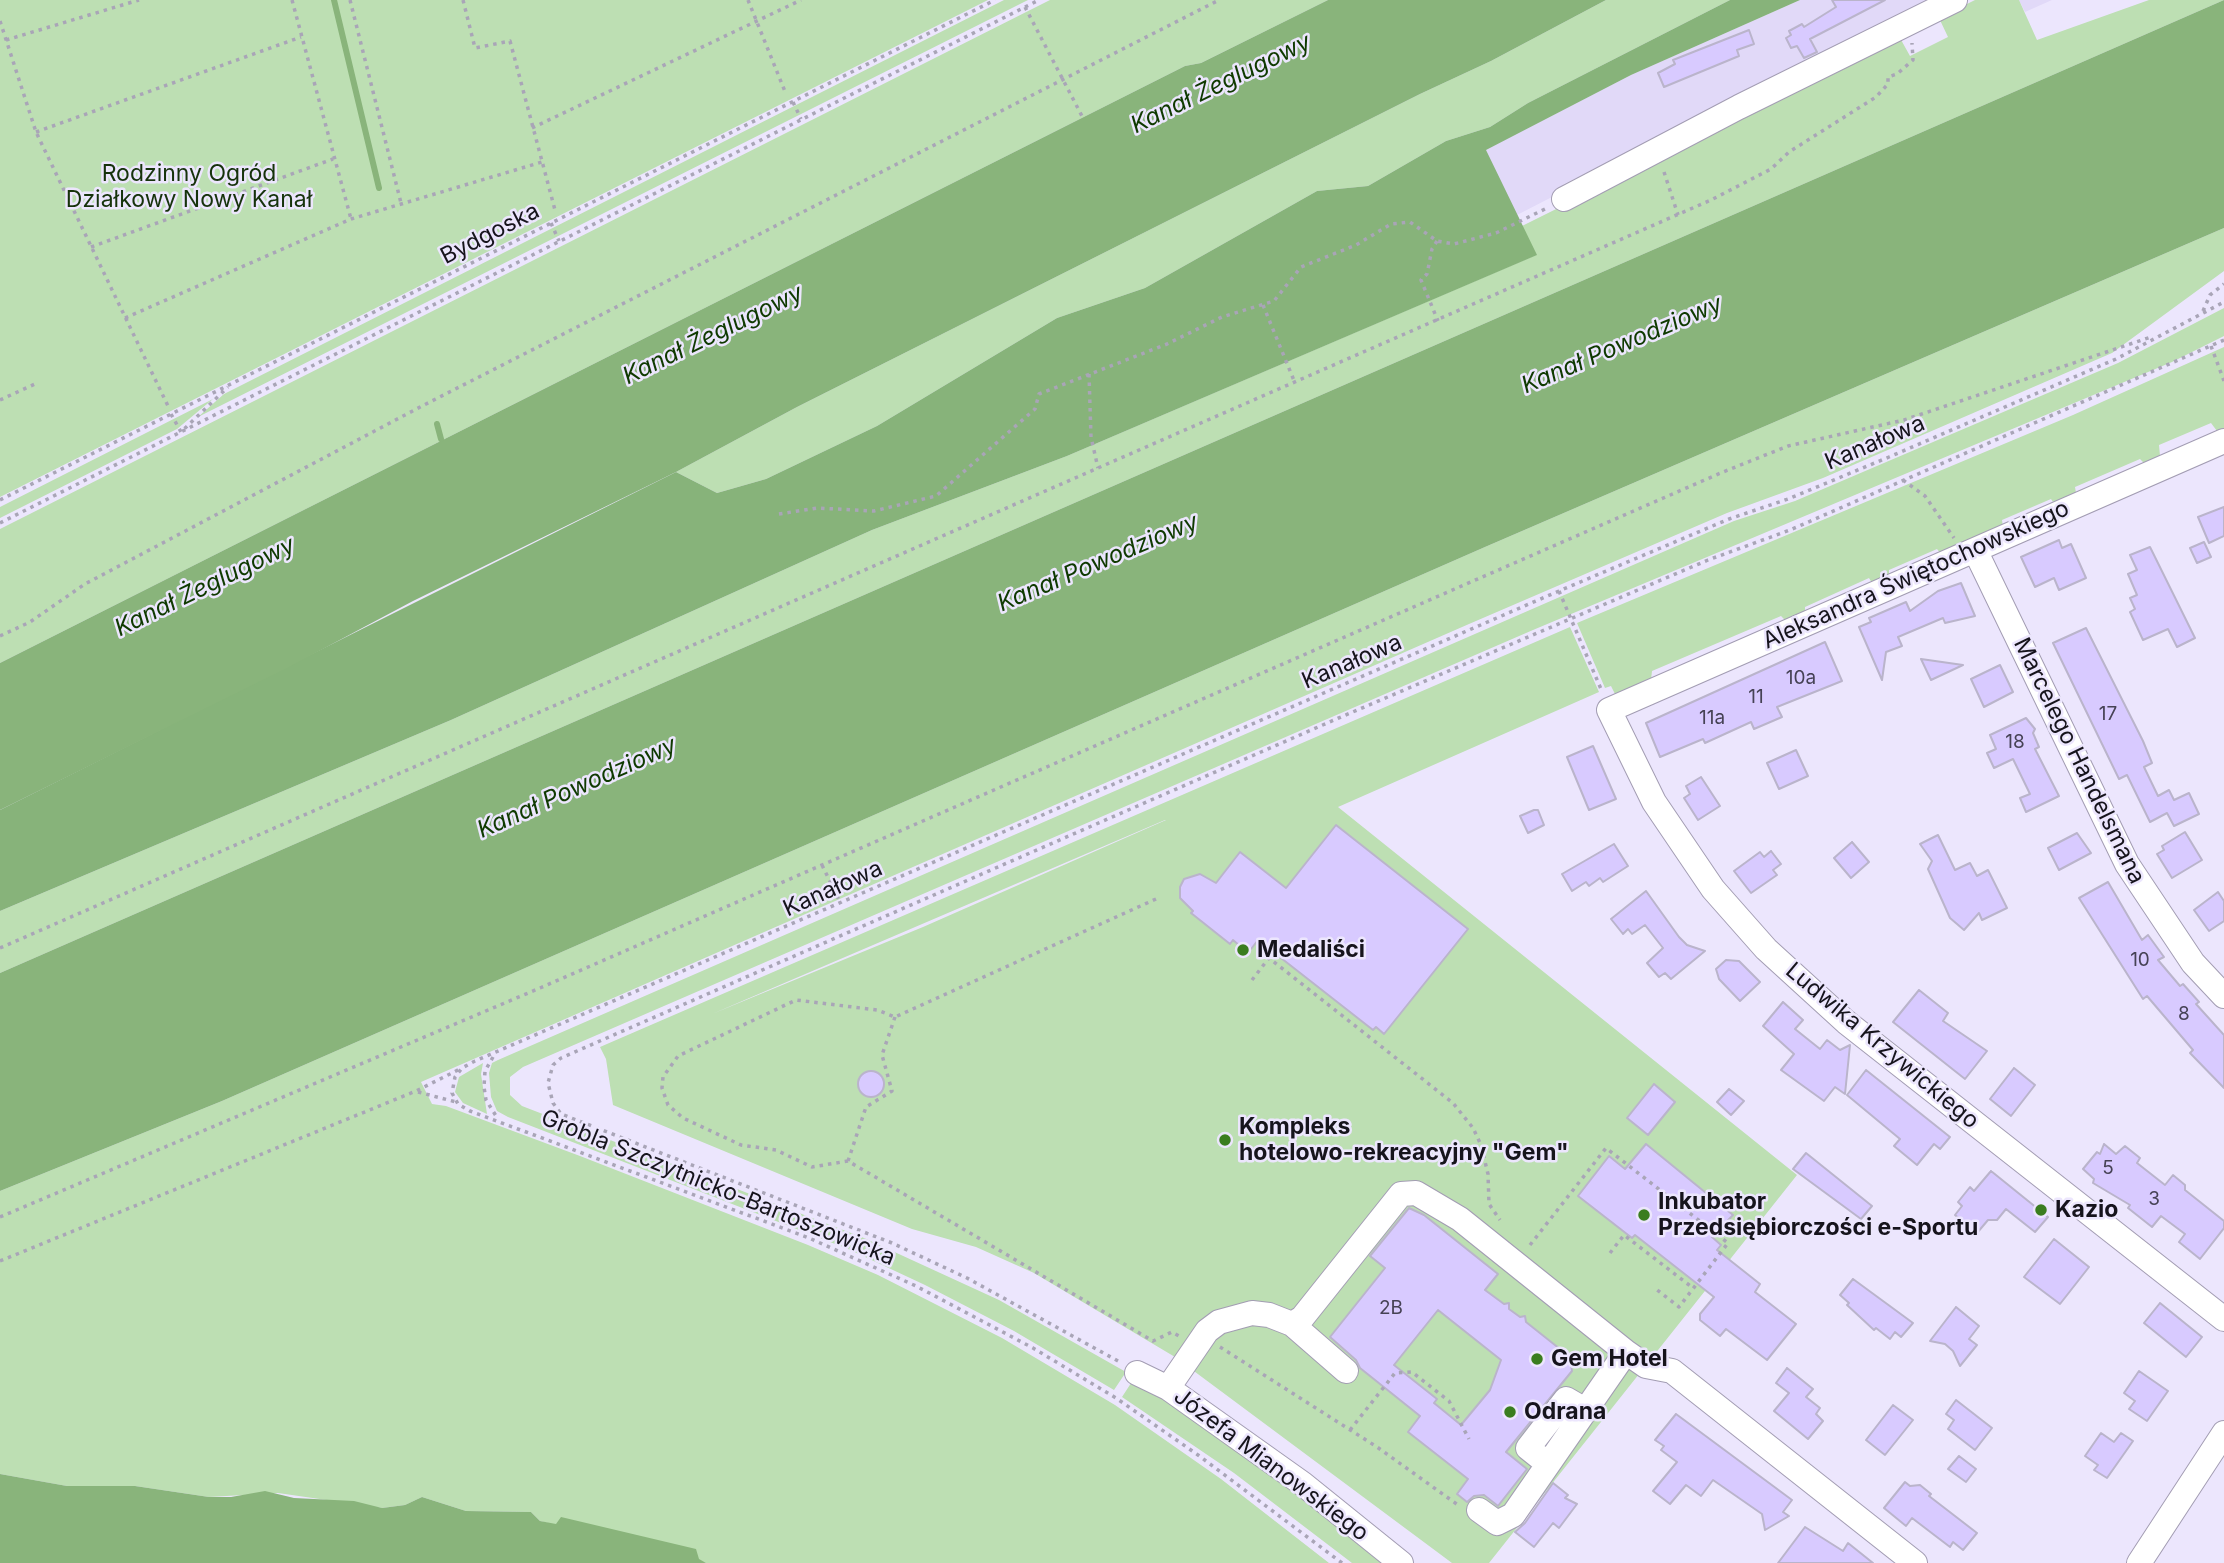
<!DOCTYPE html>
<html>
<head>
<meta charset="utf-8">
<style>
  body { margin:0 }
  canvas { display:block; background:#ece6fd }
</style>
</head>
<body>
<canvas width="2224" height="1563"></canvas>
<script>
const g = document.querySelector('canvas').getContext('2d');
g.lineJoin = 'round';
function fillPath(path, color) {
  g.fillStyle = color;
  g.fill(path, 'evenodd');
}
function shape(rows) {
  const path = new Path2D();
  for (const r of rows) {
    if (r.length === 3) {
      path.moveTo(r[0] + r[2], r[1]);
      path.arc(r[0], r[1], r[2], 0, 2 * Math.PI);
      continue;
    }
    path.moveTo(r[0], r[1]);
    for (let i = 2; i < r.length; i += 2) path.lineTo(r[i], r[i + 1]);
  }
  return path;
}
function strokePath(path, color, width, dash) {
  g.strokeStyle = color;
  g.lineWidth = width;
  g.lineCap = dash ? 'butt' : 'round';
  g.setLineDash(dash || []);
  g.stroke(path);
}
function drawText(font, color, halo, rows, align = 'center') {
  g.font = font + ' Inter,sans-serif';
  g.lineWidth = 5;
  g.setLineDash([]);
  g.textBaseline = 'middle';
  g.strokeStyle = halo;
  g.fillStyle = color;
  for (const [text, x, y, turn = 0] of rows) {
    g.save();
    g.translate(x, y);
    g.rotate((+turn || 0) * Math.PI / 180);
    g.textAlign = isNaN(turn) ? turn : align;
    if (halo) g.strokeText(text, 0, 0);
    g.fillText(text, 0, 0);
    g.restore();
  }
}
fillPath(shape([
  [1800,0,1932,0,1564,184,1552,197,1517,215,1485,150,1631,75],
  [2019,0,2052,0,2025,12]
]), '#e1d9f8');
fillPath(shape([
  [0,0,988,0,0,497],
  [1004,0,1028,0,198,417,224,394],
  [1050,0,1328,0,1201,63,1185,66,0,663,0,529],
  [1606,0,1730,0,1528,103,1490,127,1446,141,1368,186,1317,191,1145,288,1057,318,877,426,766,479,717,493,676,472,797,407,1420,94,1491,61],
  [1975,0,2019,0,2037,40,2149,0,2224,0,0,973,0,911,451,720,872,530,1067,456,1536,255,1522,226,1900,38,1910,56,1948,37,1939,18],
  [2224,228,2224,271,2112,353,1823,478,1727,513,1469,624,421,1082,432,1104,446,1106,580,1156,808,1245,878,1275,1002,1338,1115,1405,1221,1479,1329,1563,706,1563,540,1521,531,1512,466,1511,422,1497,405,1505,382,1508,278,1493,209,1497,135,1486,67,1486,0,1474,0,1191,222,1101,1485,547],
  [2224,308,2224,336,2172,362,1533,630,523,1067,510,1077,510,1095,522,1106,864,1238,999,1300,1126,1372,1114,1390,1014,1331,925,1285,848,1249,508,1117,497,1111,491,1097,489,1073,492,1063,498,1060,1734,521,1795,501,2118,363],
  [2224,347,2224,431,2217,431,2211,423,2159,445,2160,456,2145,464,2140,459,2075,487,2076,493,2053,502,2051,499,2002,520,2003,527,1941,554,1937,549,1889,570,1889,576,1872,583,1869,578,1805,607,1805,613,1786,621,1781,616,1652,671,1651,680,1616,696,1611,686,1605,688,1577,623,2073,415],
  [213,399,177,429,0,518,0,507],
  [1570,627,1599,692,1338,807,1797,1175,1489,1563,1452,1563,1175,1357,1034,1273,976,1247,912,1229,613,1105,606,1059,600,1047],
  [1166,820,923,927,712,1014,1165,820],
  [483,1063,481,1074,487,1114,463,1103,455,1092,459,1077],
  [1135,1377,1245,1455,1385,1563,1352,1563,1234,1473,1122,1397]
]), '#bddfb3');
fillPath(shape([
  [1730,0,1800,0,1631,75,1486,150,1537,255,1067,456,872,530,451,720,0,911,0,810,676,472,717,493,766,479,877,426,1057,318,1145,288,1317,191,1368,186,1446,141,1490,127,1528,103]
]), '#87b37a');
fillPath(shape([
  [1328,0,1606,0,1491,61,1420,94,797,407,676,472,413,601,289,667,0,810,0,663,1185,66,1201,63],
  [2224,0,2224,228,1485,547,222,1101,0,1191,0,973],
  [0,1474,67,1486,135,1486,209,1497,231,1497,265,1491,294,1498,354,1501,382,1508,405,1505,422,1497,466,1511,531,1512,540,1521,556,1524,561,1517,696,1549,699,1559,706,1563,0,1563]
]), '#89b47b');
strokePath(shape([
  [334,0,379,188],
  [437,424,441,439]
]), '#89b47b', 6);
const building = shape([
  [1832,0,1885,0,1810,39,1817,52,1804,58,1797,46,1791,48,1786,38,1791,35,1789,31,1802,24,1804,27,1836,7,1832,0],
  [1749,30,1754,44,1737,50,1739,56,1664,87,1658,73,1675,64,1673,60,1749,30],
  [2224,507,2224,536,2209,543,2198,517,2224,507],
  [2059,540,2062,548,2071,544,2086,578,2059,590,2054,578,2035,587,2021,557,2059,540],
  [2204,542,2211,557,2197,563,2190,548,2204,542],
  [2150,547,2195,638,2177,647,2168,629,2143,640,2130,612,2135,609,2130,598,2137,595,2128,574,2137,570,2130,555,2150,547],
  [1961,583,1975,616,1945,623,1943,618,1898,637,1902,646,1886,652,1882,680,1859,627,1871,622,1869,618,1906,602,1910,611,1938,591,1961,583],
  [2086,628,2143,741,2152,763,2144,767,2158,796,2169,790,2174,800,2189,793,2199,814,2174,826,2167,813,2150,822,2127,775,2119,779,2053,643,2086,628],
  [1825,642,1842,681,1777,707,1782,717,1754,729,1751,722,1705,743,1703,739,1660,757,1646,723,1825,642],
  [1921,659,1963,665,1931,680,1921,659],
  [2000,665,2013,692,1984,707,1971,679,2000,665],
  [2026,718,2035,729,2033,733,2039,747,2035,749,2059,796,2026,812,2020,798,2030,794,2013,759,1994,768,1987,753,1996,749,1990,735,2026,718],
  [1593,746,1616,799,1589,810,1567,757,1593,746],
  [1796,750,1808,776,1779,789,1767,763,1796,750],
  [1701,777,1720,806,1698,820,1684,798,1690,794,1686,786,1701,777],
  [1534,810,1538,810,1544,825,1528,833,1520,816,1534,810],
  [1336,825,1468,929,1384,1034,1376,1027,1373,1030,1258,940,1248,953,1233,940,1230,944,1191,913,1193,911,1180,898,1180,887,1184,879,1200,874,1216,883,1240,852,1286,888,1336,825],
  [2185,832,2202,860,2172,878,2157,854,2164,850,2162,846,2185,832],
  [2077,833,2091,853,2059,870,2048,848,2077,833],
  [1938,835,1955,870,1970,863,1977,876,1988,870,2007,908,1982,920,1979,913,1964,930,1950,918,1928,869,1932,861,1920,844,1938,835],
  [1852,842,1869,862,1851,878,1834,858,1852,842],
  [1614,844,1628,866,1603,882,1600,878,1589,886,1586,882,1572,891,1562,874,1614,844],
  [1771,851,1781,864,1773,870,1777,875,1751,893,1734,871,1760,852,1764,857,1771,851],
  [2108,882,2142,940,2148,935,2164,957,2158,960,2180,986,2183,984,2199,1002,2196,1004,2224,1035,2224,1088,2190,1053,2193,1050,2147,996,2143,999,2079,898,2108,882],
  [1646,891,1679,937,1687,945,1705,951,1671,979,1665,973,1659,977,1647,963,1663,948,1645,925,1632,934,1628,929,1623,934,1611,919,1646,891],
  [2218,892,2224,901,2224,921,2209,931,2194,910,2218,892],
  [1726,960,1739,961,1760,982,1740,1001,1719,979,1716,969,1726,960],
  [1919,990,1948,1013,1943,1021,1987,1051,1965,1079,1893,1022,1919,990],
  [1783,1002,1803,1020,1795,1029,1820,1049,1827,1040,1840,1050,1850,1045,1845,1094,1835,1087,1824,1101,1781,1070,1794,1054,1763,1026,1783,1002],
  [2014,1068,2035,1085,2011,1116,1990,1099,2014,1068],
  [1866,1070,1950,1137,1940,1149,1934,1144,1917,1165,1894,1146,1900,1139,1847,1095,1866,1070],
  [871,1084,13],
  [1654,1084,1675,1102,1648,1135,1627,1118,1654,1084],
  [1729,1089,1744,1101,1731,1115,1717,1102,1729,1089],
  [1646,1144,1733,1215,1712,1237,1721,1245,1717,1250,1760,1284,1755,1292,1796,1324,1767,1360,1726,1329,1720,1336,1700,1320,1700,1314,1714,1297,1635,1235,1632,1238,1578,1196,1609,1156,1625,1169,1646,1144],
  [2104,1144,2116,1154,2125,1146,2140,1158,2137,1163,2165,1185,2173,1175,2185,1185,2185,1190,2224,1221,2224,1228,2200,1259,2179,1242,2185,1234,2161,1216,2152,1227,2128,1208,2130,1205,2093,1183,2094,1179,2083,1169,2097,1152,2100,1154,2104,1144],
  [1806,1153,1872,1206,1861,1219,1793,1169,1806,1153],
  [1991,1171,2048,1217,2035,1232,2006,1209,1997,1220,1988,1220,1977,1233,1955,1215,1962,1206,1958,1202,1970,1187,1974,1191,1991,1171],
  [1409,1208,1424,1215,1498,1274,1485,1290,1504,1304,1509,1303,1509,1309,1520,1317,1525,1316,1526,1322,1570,1357,1572,1371,1506,1452,1527,1469,1498,1506,1484,1495,1474,1496,1467,1502,1457,1494,1468,1479,1408,1432,1420,1416,1360,1368,1356,1360,1330,1337,1385,1268,1370,1256,1409,1208],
  [1438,1310,1501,1360,1490,1390,1461,1425,1434,1403,1437,1399,1394,1365,1438,1310],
  [2054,1239,2089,1267,2060,1304,2024,1277,2054,1239],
  [1853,1279,1913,1323,1901,1337,1895,1332,1890,1339,1876,1328,1874,1330,1847,1305,1849,1303,1840,1295,1853,1279],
  [2160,1303,2202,1337,2186,1357,2144,1323,2160,1303],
  [1956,1307,1979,1326,1969,1339,1977,1345,1960,1366,1953,1351,1945,1344,1930,1341,1956,1307],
  [1787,1368,1813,1389,1806,1397,1820,1408,1816,1414,1823,1421,1808,1439,1774,1411,1789,1393,1776,1383,1787,1368],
  [2139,1371,2168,1391,2147,1421,2129,1409,2135,1401,2124,1393,2139,1371],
  [1956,1400,1992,1428,1975,1450,1948,1429,1954,1420,1946,1414,1956,1400],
  [1893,1405,1913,1420,1885,1455,1866,1440,1893,1405],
  [1676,1414,1792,1500,1783,1512,1789,1516,1765,1530,1762,1514,1713,1480,1701,1496,1686,1485,1670,1504,1653,1491,1677,1462,1661,1450,1664,1446,1655,1440,1676,1414],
  [2101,1433,2114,1442,2121,1433,2133,1441,2107,1478,2094,1470,2098,1465,2085,1456,2101,1433],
  [1959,1456,1976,1469,1966,1482,1948,1469,1959,1456],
  [1905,1482,1910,1486,1920,1485,1931,1494,1929,1496,1977,1533,1963,1550,1953,1542,1950,1547,1912,1518,1906,1526,1884,1508,1905,1482],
  [1553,1483,1568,1495,1565,1498,1577,1504,1559,1528,1553,1523,1534,1547,1515,1532,1525,1523,1553,1483],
  [1805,1527,1843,1551,1848,1543,1873,1563,1778,1563,1805,1527]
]);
fillPath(building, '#d8caff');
strokePath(building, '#bab4cb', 2);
const minor = shape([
  [1564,199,1739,107,1955,0],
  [2224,441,1609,710,1654,802,1713,889,1766,949,1846,1022,2224,1319],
  [1975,550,2127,864,2193,963,2224,996],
  [1292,1324,1346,1371],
  [1626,1352,1646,1366,1672,1371,1915,1563],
  [1137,1373,1168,1388,1303,1484,1401,1563],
  [1168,1388,1207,1331,1219,1322,1252,1313,1269,1315,1292,1324,1302,1318,1401,1194,1416,1193,1460,1219,1626,1352,1513,1515,1497,1523,1479,1510],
  [1548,1464,1528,1448,1566,1399,1585,1410],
  [2139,1563,2224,1433]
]);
strokePath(minor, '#a39db3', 26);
strokePath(shape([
  [292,0,351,219],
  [350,0,401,203],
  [463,0,475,48,510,41,555,210],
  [748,0,786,94],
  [1025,7,1083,118],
  [0,21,36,132,168,406],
  [6,40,139,0],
  [793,102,801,119],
  [532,128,801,0],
  [36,132,301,37],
  [1664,172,1678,215],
  [551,223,559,241],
  [1437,241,1432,249,1427,274,1421,280,1438,321],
  [91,247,333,159],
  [1263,305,1295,383],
  [2203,311,2210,295,2224,284],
  [125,318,351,219,542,162],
  [2211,346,2224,381],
  [1089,374,1091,437,1098,468],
  [0,400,35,384],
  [171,414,181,432,228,387],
  [1903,480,1925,496,1954,538],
  [0,500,995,0],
  [779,514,817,508,874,511,936,496,1035,409,1039,394,1167,344,1222,317,1274,301,1301,267,1356,245,1391,224,1410,222,1437,241,1454,244,1496,233,1547,208],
  [0,523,1039,0],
  [1559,591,1601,689],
  [0,636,30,622,85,584,422,406,1219,0],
  [822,865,841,904],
  [1156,899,895,1017,877,1010,796,1000,678,1056,663,1077,662,1088,668,1105,683,1118,741,1145,776,1150,812,1167,848,1161,1153,1341,1172,1332,1179,1336],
  [0,948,1711,200,1771,169,1789,152,1876,97,1888,84,1888,77,1897,74,1913,60,1912,43],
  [1252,980,1269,958,1453,1103,1473,1128,1481,1145,1488,1174,1489,1204,1500,1220],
  [493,1057,485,1071,484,1087,486,1100,498,1119],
  [418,1092,456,1102],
  [848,1161,866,1107,892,1091,882,1055,895,1017],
  [0,1217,540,988,1723,472,1788,446,1904,420,2151,337],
  [1530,1245,1606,1148,1728,1243,1679,1307,1656,1289],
  [1610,1253,1624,1235,1693,1288],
  [0,1261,416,1091,460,1069],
  [1220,1347,1377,1447,1458,1505],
  [1118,1361,967,1278,892,1243,561,1114,553,1103,548,1083,553,1065,561,1058,1341,717,1708,560,1790,530,2224,340],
  [1350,1430,1395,1373,1412,1372,1449,1401,1469,1439],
  [1342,1563,1198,1455,1116,1398,1033,1348,916,1286,809,1238,470,1111,458,1104,452,1093,455,1077,462,1068,475,1061,1559,591,1729,519,1788,499,1889,457,2116,359,2224,302]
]), '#a9a5b7', 3.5, [3.5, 5]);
strokePath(minor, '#fff', 24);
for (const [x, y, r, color] of [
  [1243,950,7,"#3a7d1f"],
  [1225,1140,7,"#3a7d1f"],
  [2041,1210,7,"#3a7d1f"],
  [1644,1215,7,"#3a7d1f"],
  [1537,1359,7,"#3a7d1f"],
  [1510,1412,7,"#3a7d1f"]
]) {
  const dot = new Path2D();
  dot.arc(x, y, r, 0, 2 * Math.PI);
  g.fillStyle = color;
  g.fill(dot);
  strokePath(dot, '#ece6fd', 2.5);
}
drawText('19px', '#464255', null, [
  ["10a",1801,678],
  ["11",1756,697],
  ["17",2108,714],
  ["11a",1712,718],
  ["18",2015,742],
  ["10",2140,960],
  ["8",2184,1014],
  ["5",2108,1168],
  ["3",2154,1199],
  ["2B",1391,1308]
]);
drawText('23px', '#16330b', '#ece6fd', [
  ["Rodzinny Ogród",189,174],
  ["Działkowy Nowy Kanał",189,200]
]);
drawText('23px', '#16141c', '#ece6fd', [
  ["Bydgoska",490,234,-27],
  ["Kanałowa",1875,443,-23],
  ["Aleksandra Świętochowskiego",1916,575,-24],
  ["Kanałowa",1352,662,-23],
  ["Marcelego Handelsmana",2079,761,64],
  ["Kanałowa",833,889,-24],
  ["Ludwika Krzywickiego",1882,1046,40],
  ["Grobla Szczytnicko-Bartoszowicka",718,1188,22],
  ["Józefa Mianowskiego",1271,1465,37]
]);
drawText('bold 23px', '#16141c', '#ece6fd', [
  ["Medaliści",1257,950],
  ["Kompleks",1239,1127],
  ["hotelowo-rekreacyjny \"Gem\"",1239,1153],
  ["Inkubator",1658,1202],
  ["Przedsiębiorczości e-Sportu",1658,1228],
  ["Kazio",2055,1210],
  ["Gem Hotel",1551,1359],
  ["Odrana",1524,1412]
], 'left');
drawText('italic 24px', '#0f3a00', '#ece6fd', [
  ["Kanał Żeglugowy",1221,84,-26],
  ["Kanał Żeglugowy",713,335,-26],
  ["Kanał Powodziowy",1622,345,-23],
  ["Kanał Powodziowy",1098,563,-23],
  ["Kanał Żeglugowy",205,587,-26],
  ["Kanał Powodziowy",577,788,-24]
]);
</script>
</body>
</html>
